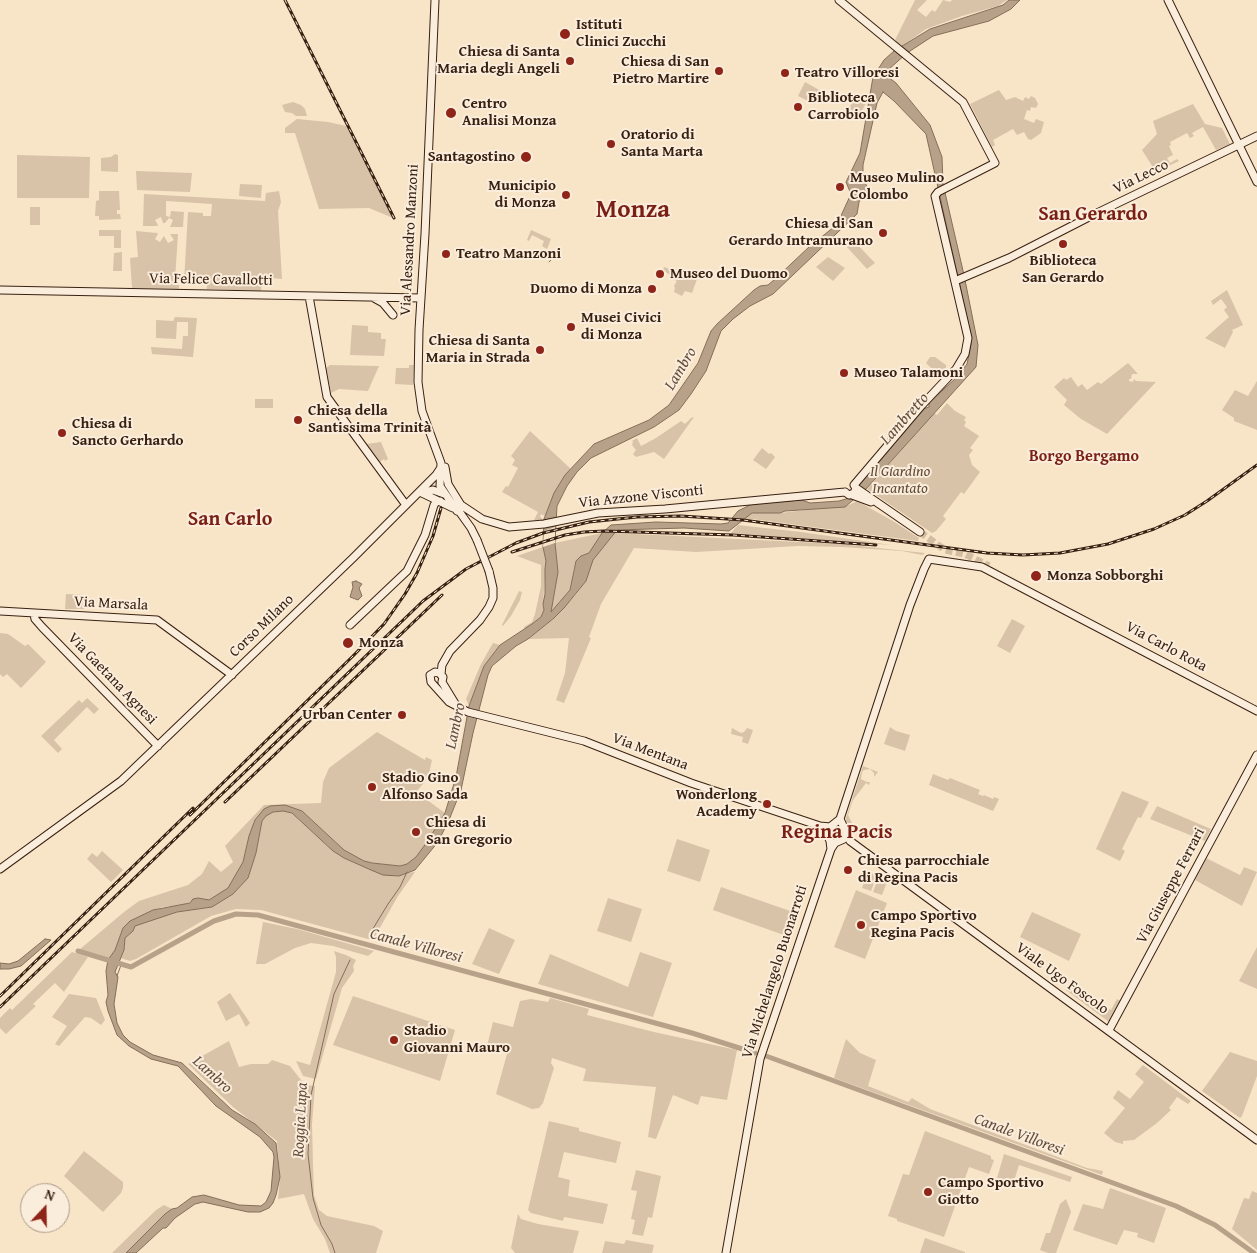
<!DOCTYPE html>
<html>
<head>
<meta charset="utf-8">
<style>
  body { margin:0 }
  #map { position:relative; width:1257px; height:1253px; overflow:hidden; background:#f8e4c7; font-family:"Gentium Book Plus",serif }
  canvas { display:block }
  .north { position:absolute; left:20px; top:1183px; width:50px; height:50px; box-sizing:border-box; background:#faeddb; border:1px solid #ad9b8b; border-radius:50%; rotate:21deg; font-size:14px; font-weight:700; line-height:20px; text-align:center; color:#392112 }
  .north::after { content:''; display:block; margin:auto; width:18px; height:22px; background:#8f2418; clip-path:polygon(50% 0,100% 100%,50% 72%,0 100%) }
</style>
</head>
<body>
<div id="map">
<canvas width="1257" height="1253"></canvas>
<div class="north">N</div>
</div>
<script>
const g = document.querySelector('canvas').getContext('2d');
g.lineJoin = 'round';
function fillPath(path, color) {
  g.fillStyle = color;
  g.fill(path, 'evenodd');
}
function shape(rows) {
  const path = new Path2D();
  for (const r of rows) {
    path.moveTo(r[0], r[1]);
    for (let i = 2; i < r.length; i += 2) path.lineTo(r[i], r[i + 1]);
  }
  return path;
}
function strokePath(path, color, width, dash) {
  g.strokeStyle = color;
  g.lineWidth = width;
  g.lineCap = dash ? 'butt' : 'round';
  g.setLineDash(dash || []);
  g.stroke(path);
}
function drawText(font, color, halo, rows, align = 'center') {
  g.font = font + ' "Gentium Book Plus",serif';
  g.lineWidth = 4;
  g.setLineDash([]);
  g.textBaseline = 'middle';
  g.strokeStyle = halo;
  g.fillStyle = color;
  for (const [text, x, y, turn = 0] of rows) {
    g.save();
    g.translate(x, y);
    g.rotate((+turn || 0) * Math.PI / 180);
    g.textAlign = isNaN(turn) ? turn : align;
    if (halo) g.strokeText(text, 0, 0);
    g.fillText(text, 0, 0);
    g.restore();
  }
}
fillPath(shape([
  [915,0,927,0,917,10,926,17,932,10,935,12,943,0,950,2,952,0,1007,0,998,6,962,16,926,29,901,47,895,40],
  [805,82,821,91,814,104,798,96],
  [999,90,1006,100,1015,97,1023,101,1025,97,1029,99,1031,96,1035,98,1038,104,1036,108,1031,107,1030,111,1027,110,1024,119,1034,123,1036,119,1044,122,1041,133,1031,140,1028,139,1024,132,1017,135,1013,129,993,140,995,145,992,147,970,104],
  [855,98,866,103,857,120,846,114],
  [293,102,301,105,305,109,307,116,296,116,292,113,285,112,282,105],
  [1193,104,1205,124,1222,128,1230,144,1216,150,1203,127,1192,133,1194,136,1190,138,1187,133,1170,142,1171,145,1169,146,1173,155,1167,158,1170,163,1177,159,1179,161,1156,172,1142,150,1157,134,1153,121],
  [297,119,328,122,346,126,393,218,369,208,319,209,295,133,285,133,285,128],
  [115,154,118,155,118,172,101,171,101,158,111,157],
  [17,155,90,157,89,198,17,198],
  [136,171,192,173,190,192,137,190],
  [240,184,262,185,261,198,239,196],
  [99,191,119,191,120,210,117,210,117,214,120,214,121,219,99,220,99,216,95,216,96,201,99,200],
  [279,191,281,202,278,211,282,279,262,277,261,291,207,289,207,283,184,282,188,212,203,213,203,216,211,216,212,204,166,201,166,216,170,217,171,211,184,212,183,227,170,227,173,220,169,218,165,223,163,223,161,217,155,220,158,225,157,226,143,226,144,194,265,201,266,193],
  [30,207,40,207,40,225,30,225],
  [99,230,121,230,121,248,114,248,114,236,99,236],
  [531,230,551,239,547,249,542,246,544,241,532,235,529,241,527,240],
  [136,231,157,233,158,234,155,239,160,242,164,236,168,243,174,240,170,234,178,234,175,280,179,281,179,289,132,288,130,258,138,257],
  [851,238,875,263,867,269,846,246],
  [122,252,122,271,113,271,114,253],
  [828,257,845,268,833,281,816,267],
  [664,267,697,279,692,293,685,291,682,296,674,292,675,288,674,286,677,281,669,278,670,275,663,270],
  [1227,290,1243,325,1232,330,1233,332,1225,348,1205,338,1229,317,1224,310,1227,307,1221,299,1213,305,1211,301],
  [175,317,197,318,193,357,152,354,151,347,182,349,183,336,188,336,188,322,177,322,176,339,156,338,156,320,173,321],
  [352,325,368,326,368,332,381,333,381,339,386,339,384,356,350,355],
  [930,357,935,357,946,365,946,370,941,375,935,372,926,363],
  [1128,363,1138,374,1132,374,1131,379,1129,379,1129,381,1133,382,1134,379,1136,381,1156,382,1107,434,1081,419,1064,405,1067,400,1054,387,1064,378,1066,380,1071,377,1078,387,1082,384,1087,390,1098,382,1101,384],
  [330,365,379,366,368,391,339,389,331,393,326,368],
  [409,365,414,365,413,385,395,384,396,368,409,368],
  [1257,381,1257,430,1234,421,1234,418,1222,410,1235,390,1248,396],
  [255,399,273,399,273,408,255,408],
  [947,403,955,411,966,417,964,420,966,422,964,426,979,436,970,448,973,450,969,455,972,465,980,472,964,494,961,492,943,516,946,519,936,531,932,533,867,489,934,413,937,415],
  [694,417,664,459,654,452,636,457,633,454,636,450,632,445,633,442,632,441,637,438,641,446,656,438,681,421,685,424,691,418],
  [530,431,571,469,565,475,548,508,545,516,541,514,540,517,544,520,534,520,538,512,502,492,506,486,508,487,518,468,512,465,515,460,511,456],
  [381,442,388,459,385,461,384,459,380,462,366,444],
  [762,448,769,454,771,453,775,457,766,469,753,460],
  [857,501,893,521,919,538,918,541,752,519,744,519,747,515,757,512,780,513,849,505],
  [738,525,801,532,891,545,731,533],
  [602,533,589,553,581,556,574,568,570,590,550,613,558,572,555,543],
  [614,533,841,544,925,553,922,555,902,551,842,547,798,546,696,552,634,548,601,604,589,637,591,638,564,703,556,700,565,673,569,638,528,639,554,618,576,594,586,581,593,560],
  [543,547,546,561,543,604,544,610,541,617,525,630,524,627,532,622,535,614,541,586,541,565,517,556],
  [519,591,522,592,520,600,511,616,503,626,502,625],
  [66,594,84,595,84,609,65,609],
  [1012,619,1025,626,1010,653,997,646],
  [0,633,8,634,25,646,28,644,46,662,21,688,7,674,3,677,0,674],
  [493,643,500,645,484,666,469,706,466,699,481,664],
  [87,698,99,709,94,714,87,707,54,740,62,749,58,753,41,736,79,700,82,703],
  [890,727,896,731,910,735,905,751,884,744],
  [732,728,741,733,744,732,747,728,753,730,748,744,742,742,743,737,731,734],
  [377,732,425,760,426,757,432,760,428,778,416,792,445,813,427,842,416,857,407,864,400,866,372,863,364,861,344,850,302,811,270,806,249,836,243,862,234,880,229,888,223,893,209,900,198,898,184,905,162,907,131,921,123,928,115,950,108,960,79,950,124,912,139,901,188,885,202,874,209,861,221,872,233,862,225,846,264,805,321,803,323,782,329,768],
  [863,766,878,772,874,777,874,773,870,769,864,770,862,772,861,779,867,782,870,782,869,785,866,783,853,800,848,815,853,825,846,822,846,818],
  [933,774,948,780,950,778,980,790,978,794,983,796,984,795,993,799,994,797,999,799,993,811,929,785],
  [1122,791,1149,802,1141,818,1138,817,1122,849,1125,851,1120,861,1096,849],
  [1157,806,1211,829,1205,841,1150,819],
  [283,811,292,813,333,851,344,858,371,870,399,876,406,873,415,872,398,896,374,938,368,939,261,910,236,909,211,916,136,959,130,961,120,958,124,950,125,938,135,926,177,912,212,907,233,894,248,878,256,853,262,821,266,816,273,812],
  [677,839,710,850,700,882,667,871],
  [102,851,123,870,111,882,87,859,92,853,97,857],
  [1206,858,1240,875,1244,867,1257,872,1242,906,1195,880],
  [868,872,877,875,871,891,862,888],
  [879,876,888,879,882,895,873,892],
  [721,887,793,912,784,935,713,910],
  [856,890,887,903,865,959,834,947],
  [608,898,642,909,631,942,597,931],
  [1032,912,1081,934,1069,961,1020,937],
  [263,922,297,929,374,951,368,956,333,946,311,943,295,948,265,964,256,964],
  [489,928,515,940,499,974,472,964],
  [1257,947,1257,989,1239,981],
  [334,951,346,955,356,960,353,966,354,971,342,988,316,1079,303,1076,296,1061,310,1065,336,972,336,957],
  [72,952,88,957,64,992,55,983,33,1004,36,1006,6,1034,0,1028,0,1018,10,1008,12,1010],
  [640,952,672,963,653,1017,538,984,550,954,628,987],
  [1067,987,1111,1010,1117,999,1121,1001,1109,1022,1066,990],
  [230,993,250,1023,246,1027,239,1014,226,1021,217,1002],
  [69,994,96,998,105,1020,101,1025,91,1018,85,1017,59,1046,55,1044,67,1026,52,1017],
  [353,996,455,1030,440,1081,333,1045],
  [550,998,589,1009,587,1015,654,1032,737,1050,727,1100,701,1096,698,1105,673,1095,656,1139,648,1137,656,1087,583,1081,586,1069,552,1058,551,1063,554,1068,543,1103,539,1108,532,1109,496,1094,507,1054,487,1046,493,1022,513,1027,520,1001,531,999,548,1002],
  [846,1039,860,1053,876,1060,868,1086,908,1102,912,1098,930,1109,1087,1168,1103,1171,1102,1175,834,1078],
  [229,1041,239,1067,251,1064,268,1064,272,1060,290,1066,305,1085,315,1086,312,1124,313,1165,314,1195,319,1210,327,1216,374,1226,383,1231,376,1253,330,1253,325,1239,313,1219,304,1194,278,1199,280,1177,277,1141,233,1107,188,1064],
  [1230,1052,1257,1061,1257,1076,1242,1116,1240,1118,1202,1091],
  [1143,1065,1191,1101,1188,1104,1177,1097,1169,1108,1171,1110,1157,1123,1134,1140,1123,1141,1123,1144,1115,1142,1104,1133,1125,1108,1113,1098,1118,1090,1130,1099,1144,1082,1135,1074],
  [549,1121,579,1128,579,1131,621,1142,616,1163,564,1152,558,1177,570,1180,568,1196,608,1204,603,1224,564,1217,563,1221,531,1213,528,1210],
  [925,1131,991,1156,991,1159,994,1160,989,1174,969,1167,944,1237,897,1221,897,1219,888,1216,903,1174,909,1175],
  [84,1151,123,1182,123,1188,121,1193,103,1212,64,1176],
  [1004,1154,1072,1177,1070,1182,1019,1165,1013,1184,997,1178],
  [636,1170,661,1176,652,1218,648,1217,643,1236,632,1234,635,1220,631,1219,637,1191,631,1190],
  [1110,1188,1166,1208,1154,1243,1137,1237,1138,1233,1124,1230,1117,1245,1073,1230,1083,1204,1103,1209],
  [1252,1191,1257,1193,1257,1250,1232,1229,1244,1198,1249,1199],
  [1066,1199,1071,1212,1056,1253,1048,1253,1040,1250,1046,1233,1050,1233,1060,1204],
  [164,1205,172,1209,126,1253,112,1253,156,1210],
  [518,1214,521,1219,538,1224,579,1231,573,1253,515,1253,511,1248],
  [925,1238,965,1252,965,1253,920,1253],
  [626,1240,654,1245,652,1253,602,1253,605,1241,624,1244]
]), '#d8c3a8');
const water = shape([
  [1009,0,1020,0,1011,9,989,21,933,36,907,53,888,70,888,77,896,83,930,125,942,157,943,184,964,275,978,345,976,367,866,489,845,507,785,511,780,513,752,513,729,531,684,528,617,530,593,560,586,581,564,608,554,618,528,639,516,646,492,666,488,675,473,733,461,790,449,820,438,842,415,870,399,876,383,875,371,870,344,858,333,851,292,813,283,811,273,812,266,816,262,821,256,853,248,878,233,894,212,907,177,912,135,926,133,931,125,938,124,950,115,972,118,977,114,1004,117,1023,123,1035,130,1042,153,1055,182,1063,232,1110,255,1124,276,1143,280,1177,276,1195,273,1203,269,1208,260,1212,248,1212,203,1202,195,1204,175,1218,166,1228,163,1228,136,1253,126,1253,165,1214,172,1209,177,1208,192,1197,204,1195,239,1205,261,1206,266,1202,271,1191,274,1157,273,1152,260,1137,216,1106,178,1066,151,1059,129,1046,117,1035,108,1011,106,1002,108,995,106,971,108,960,115,950,123,928,130,921,153,910,190,903,193,899,198,898,209,900,228,888,243,862,249,836,255,820,264,809,270,806,285,805,302,811,344,850,364,861,372,863,400,866,407,864,416,857,427,842,445,813,456,777,469,706,484,666,500,645,532,624,541,617,544,610,543,604,545,594,545,569,546,561,543,547,544,519,554,493,565,475,594,444,649,420,669,405,698,363,711,331,717,324,754,290,760,286,768,285,774,280,810,246,834,227,839,220,851,194,846,182,860,153,873,77,884,60,894,51,930,29,1003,5,1009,0],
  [883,92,894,101,926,134,970,331,971,345,967,364,958,376,929,403,929,407,923,409,846,499,839,501,810,503,802,500,754,503,738,511,728,523,721,524,656,522,611,525,602,533,589,553,581,556,576,561,570,590,551,612,558,572,555,543,557,506,567,486,577,472,591,458,654,427,679,410,691,394,706,371,721,331,733,319,750,306,773,294,857,214,859,202,868,188,865,183,867,178,863,173,863,165,877,103,883,92],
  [356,581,362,584,359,588,362,596,358,600,350,597,353,587,352,582,356,581],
  [45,939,51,940,21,966,9,969,0,969,0,963,9,964,18,961,45,939]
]);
fillPath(water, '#b7a289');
strokePath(water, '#856e59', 1);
fillPath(shape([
  [555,527,555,543,543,547,544,531]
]), '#f8e4c7');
strokePath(shape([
  [556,254,559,252],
  [549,262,551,260],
  [371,932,388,904,400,887,407,872],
  [117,976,121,965],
  [335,1253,332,1244,321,1225,313,1198,308,1154,311,1095,334,994,350,960]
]), '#856e59', 1);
strokePath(shape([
  [78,951,131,967,214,921,236,914,258,915,692,1033,755,1053],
  [766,1056,1176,1206,1215,1225,1254,1253]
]), '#b7a289', 5);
strokePath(shape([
  [920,532,945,550,965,554,989,566]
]), '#d2bda3', 7, [7, 3.5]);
const secondary = shape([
  [435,0,425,234,419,330,418,382,422,411,441,463,440,486,457,511],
  [839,0,963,102,995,163,938,192,935,196,968,338,965,354,956,369,922,405,854,485,856,488,854,493,849,495,845,492],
  [1168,0,1257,182],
  [955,281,1009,258,1097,213,1257,136],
  [0,290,421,298],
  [309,296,327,397,406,505],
  [374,298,383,303,393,315],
  [445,467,448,484,461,505,482,519,509,527,544,524,598,513,665,509,845,492],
  [856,488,920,532],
  [422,493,453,508],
  [422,493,433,490,444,494],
  [852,495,871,502],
  [456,507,471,528,477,540],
  [0,611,157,620,232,675],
  [34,614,35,619,42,627,158,746],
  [350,625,407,571,425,535,434,505,437,501,440,501],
  [441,674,442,665,450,651,480,620,489,607,493,598,493,588,489,571],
  [442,682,443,677,439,673,435,672,430,675,431,682,449,702,468,712,584,741,691,783,820,826,830,827],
  [442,682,456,705],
  [840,819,850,841,1257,1140],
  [827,834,830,827,840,819,910,605,924,569,929,559,982,567,1257,711],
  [831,849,835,843,844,839,846,833],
  [0,869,121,781,353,558,436,475,442,466],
  [1109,1030,1257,755],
  [726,1253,760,1059,831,849,830,841,826,832]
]);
strokePath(secondary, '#392112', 9);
strokePath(secondary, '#faeddb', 7);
const rail = shape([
  [285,0,394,218],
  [512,552,565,535,584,532,604,531,733,535,876,545],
  [225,802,442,595],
  [190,815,353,656,384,624,405,594,417,573,433,536,441,508],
  [0,996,193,808],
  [0,1007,423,601,466,569,516,543,543,533,589,522,637,517,681,516,743,520,987,553,1023,555,1060,553,1108,544,1154,529,1185,515,1207,501,1257,465]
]);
strokePath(rail, '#392112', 3);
strokePath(rail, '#faeddb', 1, [4]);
const secondaryBridge = shape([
  [477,540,489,571]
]);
strokePath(secondaryBridge, '#392112', 9, []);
strokePath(secondaryBridge, '#faeddb', 7);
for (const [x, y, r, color] of [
  [565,34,6,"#8f2418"],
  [570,61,5,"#8f2418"],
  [719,71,5,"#8f2418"],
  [785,73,5,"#8f2418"],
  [798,107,5,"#8f2418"],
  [451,113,6,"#8f2418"],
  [611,144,5,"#8f2418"],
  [526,157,6,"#8f2418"],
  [840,187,5,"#8f2418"],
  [566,195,5,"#8f2418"],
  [883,233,5,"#8f2418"],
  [1063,244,5,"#8f2418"],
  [446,254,5,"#8f2418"],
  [660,274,5,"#8f2418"],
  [652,289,5,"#8f2418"],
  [571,327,5,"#8f2418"],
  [540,350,5,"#8f2418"],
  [844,373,5,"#8f2418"],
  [298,420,5,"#8f2418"],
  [62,433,5,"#8f2418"],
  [1036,576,6,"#8f2418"],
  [348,643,6,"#8f2418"],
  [402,715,5,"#8f2418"],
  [372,787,5,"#8f2418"],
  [767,804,5,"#8f2418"],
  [416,832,5,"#8f2418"],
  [848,870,5,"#8f2418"],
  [861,925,5,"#8f2418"],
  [394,1040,5,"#8f2418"],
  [928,1192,5,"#8f2418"]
]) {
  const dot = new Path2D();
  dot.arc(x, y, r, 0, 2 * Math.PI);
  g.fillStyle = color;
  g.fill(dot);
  strokePath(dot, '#faeddb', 2);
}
drawText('bold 15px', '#392112', '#faeddb', [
  ["Istituti",576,25],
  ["Clinici Zucchi",576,42],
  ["Chiesa di Santa",560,52,"right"],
  ["Maria degli Angeli",560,69,"right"],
  ["Chiesa di San",709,62,"right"],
  ["Pietro Martire",709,79,"right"],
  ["Teatro Villoresi",795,73],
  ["Biblioteca",808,98],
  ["Carrobiolo",808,115],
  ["Centro",462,104],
  ["Analisi Monza",462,121],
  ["Oratorio di",621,135],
  ["Santa Marta",621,152],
  ["Santagostino",515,157,"right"],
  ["Museo Mulino",850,178],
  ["Colombo",850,195],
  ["Municipio",556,186,"right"],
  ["di Monza",556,203,"right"],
  ["Chiesa di San",873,224,"right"],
  ["Gerardo Intramurano",873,241,"right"],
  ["Teatro Manzoni",456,254],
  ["Biblioteca",1063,261,"center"],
  ["San Gerardo",1063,278,"center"],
  ["Museo del Duomo",670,274],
  ["Duomo di Monza",642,289,"right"],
  ["Musei Civici",581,318],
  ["di Monza",581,335],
  ["Chiesa di Santa",530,341,"right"],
  ["Maria in Strada",530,358,"right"],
  ["Museo Talamoni",854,373],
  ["Chiesa della",308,411],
  ["Santissima Trinità",308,428],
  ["Chiesa di",72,424],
  ["Sancto Gerhardo",72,441],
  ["Monza Sobborghi",1047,576],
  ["Monza",359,643],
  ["Urban Center",392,715,"right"],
  ["Stadio Gino",382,778],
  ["Alfonso Sada",382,795],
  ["Wonderlong",757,795,"right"],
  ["Academy",757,812,"right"],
  ["Chiesa di",426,823],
  ["San Gregorio",426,840],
  ["Chiesa parrocchiale",858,861],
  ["di Regina Pacis",858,878],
  ["Campo Sportivo",871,916],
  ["Regina Pacis",871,933],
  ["Stadio",404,1031],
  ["Giovanni Mauro",404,1048],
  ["Campo Sportivo",938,1183],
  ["Giotto",938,1200]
], 'left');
drawText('15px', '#392112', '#faeddb', [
  ["Via Lecco",1141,177,-26],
  ["Via Alessandro Manzoni",410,240,-87],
  ["Via Felice Cavallotti",211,280,1],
  ["Via Azzone Visconti",641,497,-6],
  ["Via Marsala",111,604,3],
  ["Corso Milano",262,626,-44],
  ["Via Carlo Rota",1166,647,28],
  ["Via Gaetana Agnesi",112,679,46],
  ["Via Mentana",650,752,21],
  ["Via Giuseppe Ferrari",1171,886,-62],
  ["Via Michelangelo Buonarroti",775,972,-72],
  ["Viale Ugo Foscolo",1062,979,36]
]);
drawText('italic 15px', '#614a38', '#faeddb', [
  ["Il Giardino",900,472],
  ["Incantato",900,489]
]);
drawText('italic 16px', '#654e3c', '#faeddb', [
  ["Lambro",681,369,-59],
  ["Lambretto",905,419,-48],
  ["Lambro",456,726,-78],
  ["Canale Villoresi",416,946,15],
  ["Lambro",212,1075,42],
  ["Roggia Lupa",301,1120,-87],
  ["Canale Villoresi",1019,1135,20]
]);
drawText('bold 16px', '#7a1f14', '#faeddb', [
  ["Borgo Bergamo",1084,457]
]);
drawText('bold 20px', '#7a1f14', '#faeddb', [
  ["San Gerardo",1093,215],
  ["San Carlo",230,520],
  ["Regina Pacis",837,833]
]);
drawText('bold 25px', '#7a1f14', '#faeddb', [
  ["Monza",633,211]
]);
</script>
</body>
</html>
